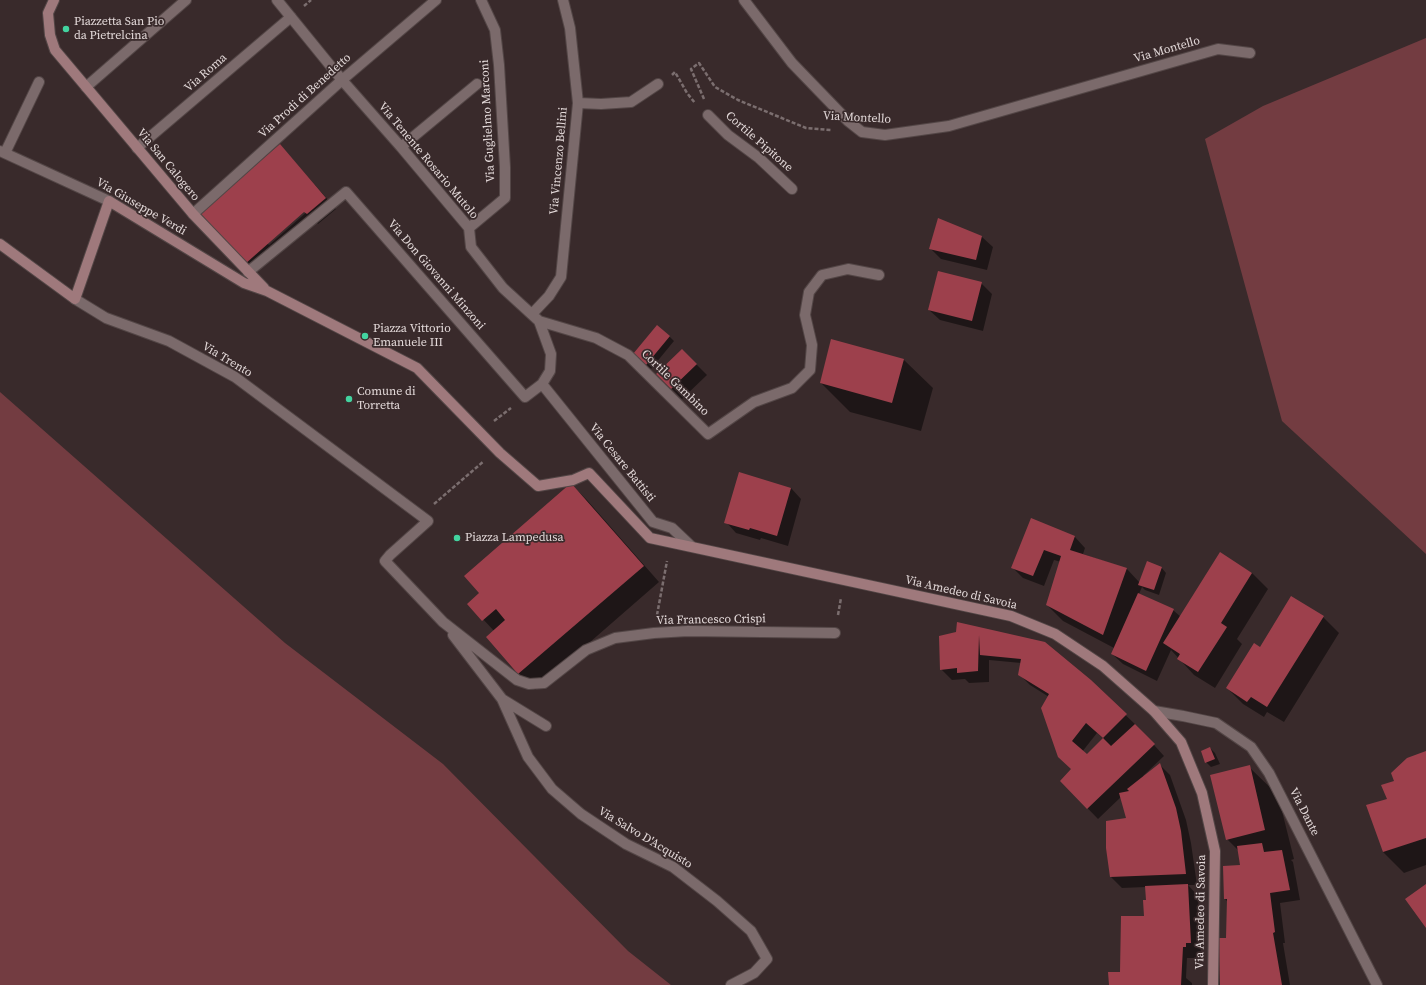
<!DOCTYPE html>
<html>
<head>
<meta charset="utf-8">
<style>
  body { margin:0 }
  canvas { display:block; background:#392a2b }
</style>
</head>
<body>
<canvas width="1426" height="985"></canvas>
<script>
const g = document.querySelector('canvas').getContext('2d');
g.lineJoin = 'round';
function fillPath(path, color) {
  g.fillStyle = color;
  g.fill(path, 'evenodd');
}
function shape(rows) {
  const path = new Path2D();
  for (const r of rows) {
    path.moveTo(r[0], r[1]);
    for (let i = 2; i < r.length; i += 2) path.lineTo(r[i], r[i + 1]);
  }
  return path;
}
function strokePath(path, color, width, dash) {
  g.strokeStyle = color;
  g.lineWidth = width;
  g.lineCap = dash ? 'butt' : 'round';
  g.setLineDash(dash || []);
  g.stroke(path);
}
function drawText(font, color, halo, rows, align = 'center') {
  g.font = font + ' "Source Serif 4",serif';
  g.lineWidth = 3.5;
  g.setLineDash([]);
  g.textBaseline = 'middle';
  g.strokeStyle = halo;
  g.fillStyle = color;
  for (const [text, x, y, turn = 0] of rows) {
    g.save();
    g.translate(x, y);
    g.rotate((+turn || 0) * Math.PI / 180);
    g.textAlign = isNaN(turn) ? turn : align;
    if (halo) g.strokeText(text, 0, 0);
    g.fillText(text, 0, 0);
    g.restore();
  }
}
fillPath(shape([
  [1426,38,1426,554,1282,421,1205,139,1263,106],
  [0,392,285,643,443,764,628,951,671,985,0,985]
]), '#733c41');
fillPath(shape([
  [280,145,336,209,318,224,316,222,279,254,271,245,270,247,272,250,251,268,246,263],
  [307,208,309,210,269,245,267,243],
  [938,220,982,237,993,247,987,270,941,259,930,248],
  [981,283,992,294,983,331,940,320,929,310],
  [669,336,674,341,651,369,640,359],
  [682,350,707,375,682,399,657,374],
  [904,360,933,388,921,431,850,412,821,383],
  [571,484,587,500,659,582,535,690,519,674,487,637,494,631,469,604,481,593],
  [791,488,801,499,788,546,761,538,760,540,736,533,726,522],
  [1031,520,1075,537,1085,548,1083,554,1127,569,1140,583,1161,567,1166,573,1159,595,1145,590,1142,587,1139,594,1173,610,1181,617,1220,554,1252,573,1268,589,1237,639,1242,644,1215,688,1194,675,1171,650,1157,681,1123,664,1112,654,1114,648,1063,621,1047,605,1061,562,1054,560,1044,586,1023,578,1012,567],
  [1323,617,1339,633,1284,722,1267,712,1264,717,1243,704,1227,688,1260,648],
  [958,623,1090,681,1137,726,1164,756,1143,776,1144,777,1160,765,1170,775,1186,820,1191,843,1197,885,1188,885,1198,896,1201,954,1196,954,1196,958,1187,958,1186,978,1192,983,1192,985,1110,985,1121,973,1145,917,1147,901,1146,887,1122,888,1111,877,1127,819,1121,797,1098,819,1061,781,1072,770,1049,697,1030,685,1019,674,1021,663,989,660,989,682,969,683,965,679,952,680,941,669,957,633],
  [1097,733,1104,739,1087,756,1082,752],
  [1210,748,1215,753,1220,764,1211,767,1206,762],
  [1426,752,1426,865,1404,873,1383,852,1388,799,1396,782],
  [1249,767,1278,795,1294,859,1291,860,1293,862,1300,900,1280,903,1285,943,1283,943,1290,985,1221,985,1227,939,1228,902,1225,899,1242,866,1239,851,1227,839]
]), '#0007');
fillPath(shape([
  [280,144,326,198,307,214,304,212,245,264,200,213],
  [938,218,982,236,976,260,929,249],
  [938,271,982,282,972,321,928,310],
  [657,325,670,336,646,365,633,354],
  [831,339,904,359,892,403,820,383],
  [682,349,697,364,671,389,656,374],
  [739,472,791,488,777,536,750,528,749,530,724,523],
  [571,483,644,566,518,674,486,637,505,620,496,609,482,621,467,604,479,593,464,576],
  [1031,518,1075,536,1070,550,1127,568,1103,635,1046,605,1061,556,1044,550,1033,576,1011,568],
  [1220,552,1252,573,1221,623,1227,627,1198,672,1177,659,1180,654,1163,643],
  [1147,561,1162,567,1154,590,1138,585],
  [1138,593,1174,609,1146,671,1111,654],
  [1291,596,1324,616,1267,707,1251,697,1247,702,1226,688,1254,643,1260,647],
  [957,622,1045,642,1091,680,1127,714,1103,738,1111,746,1135,724,1155,744,1087,809,1060,781,1071,769,1058,757,1041,708,1049,694,1018,675,1021,659,980,655,979,635,978,671,957,673,957,668,940,670,939,636,956,632],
  [1086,723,1103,738,1087,754,1072,741],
  [1210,747,1215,759,1205,763,1201,751],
  [1426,751,1426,838,1383,852,1366,805,1387,799,1381,785,1394,781,1391,773,1407,758],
  [1160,763,1176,808,1181,831,1186,874,1110,877,1106,848,1106,821,1126,818,1119,793,1129,791,1127,789],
  [1250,765,1265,830,1226,840,1210,775],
  [1262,843,1264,852,1282,850,1290,890,1270,893,1275,932,1273,933,1282,985,1220,985,1219,938,1226,938,1227,899,1224,899,1223,866,1240,865,1237,846],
  [1188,884,1191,943,1186,943,1186,947,1183,947,1181,985,1109,985,1108,972,1120,972,1121,916,1144,916,1143,900,1146,900,1145,886],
  [1426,884,1426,928,1405,899]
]), '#9d404c');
const street = shape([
  [744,0,792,63,848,121,862,132,885,135,949,126,1218,49,1250,53],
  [86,87,186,0],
  [578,103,601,104,631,102,658,84],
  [708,115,728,135,759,158,792,189],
  [401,147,477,84],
  [137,148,291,17],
  [0,151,109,201],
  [5,153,39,82],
  [193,214,342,80,436,0],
  [469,228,505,198,505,167,499,65,495,30,481,0],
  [248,272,346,192,525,397,542,384,550,371,551,354,539,321,503,288,471,247,469,228,401,147,342,80,277,0],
  [75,299,106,318,169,341,235,377,428,521,390,555,385,561,443,622,517,680,529,684,544,683,586,650,615,638,654,633,688,631,835,633],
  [532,314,549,296,561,277,578,103,570,28,563,0],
  [539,321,596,338,628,355,708,434,754,402,792,388,810,370,812,345,805,315,809,292,822,275,848,269,879,275],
  [542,384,653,522,672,528,691,546],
  [453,635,502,699,528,757,552,789,581,814,626,844,673,867,717,901,751,931,767,959,754,973,731,985],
  [502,699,546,726],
  [1154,711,1183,716,1216,723,1251,747,1269,773,1377,985]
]);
const secondary = shape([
  [54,0,48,13,50,35,55,50,193,214,264,288],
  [0,244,75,299,109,201,244,283,267,291,417,368,500,453,538,486,573,480,589,473,650,538,1011,616,1055,634,1103,666,1154,711,1181,742,1202,793,1215,851,1213,985]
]);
strokePath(street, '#534646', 12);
strokePath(secondary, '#534646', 12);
strokePath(shape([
  [304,6,311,0],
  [672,75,675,72,687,93,695,103],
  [704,99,691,69,699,63,715,87,738,100,806,128,831,130],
  [494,421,511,408],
  [434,504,484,461],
  [657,615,667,561],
  [838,615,841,598]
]), '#7b6e6f', 2.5, [4, 2]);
strokePath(street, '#7b6a6b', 10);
strokePath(secondary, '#9f797c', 10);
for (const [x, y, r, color] of [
  [66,29,4,"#43d4a0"],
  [365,336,4,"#43d4a0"],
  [349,399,4,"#43d4a0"],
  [457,538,4,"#43d4a0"]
]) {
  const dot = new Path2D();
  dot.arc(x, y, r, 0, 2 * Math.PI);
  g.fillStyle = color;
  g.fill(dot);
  strokePath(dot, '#392a2b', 1.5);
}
drawText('12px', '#e3d9d9', '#392a2b', [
  ["Piazzetta San Pio",74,22],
  ["da Pietrelcina",74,36],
  ["Piazza Vittorio",373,329],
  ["Emanuele III",373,343],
  ["Comune di",357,392],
  ["Torretta",357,406],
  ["Piazza Lampedusa",465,538]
], 'left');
drawText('12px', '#e3d9d9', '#392a2b', [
  ["Via Montello",1167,50,-16],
  ["Via Roma",206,73,-41],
  ["Via Prodi di Benedetto",305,96,-42],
  ["Via Montello",857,118,3],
  ["Via Guglielmo Marconi",488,121,-93],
  ["Cortile Pipitone",759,142,41],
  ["Via Tenente Rosario Mutolo",428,161,50],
  ["Via Vincenzo Bellini",559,161,-85],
  ["Via San Calogero",168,165,50],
  ["Via Giuseppe Verdi",141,207,30],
  ["Via Don Giovanni Minzoni",436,275,49],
  ["Via Trento",227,360,31],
  ["Cortile Gambino",675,383,44],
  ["Via Cesare Battisti",622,463,51],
  ["Via Amedeo di Savoia",961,593,13],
  ["Via Francesco Crispi",711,620,-1],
  ["Via Dante",1304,812,63],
  ["Via Salvo D'Acquisto",645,838,31],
  ["Via Amedeo di Savoia",1201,912,-89]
]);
</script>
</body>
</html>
